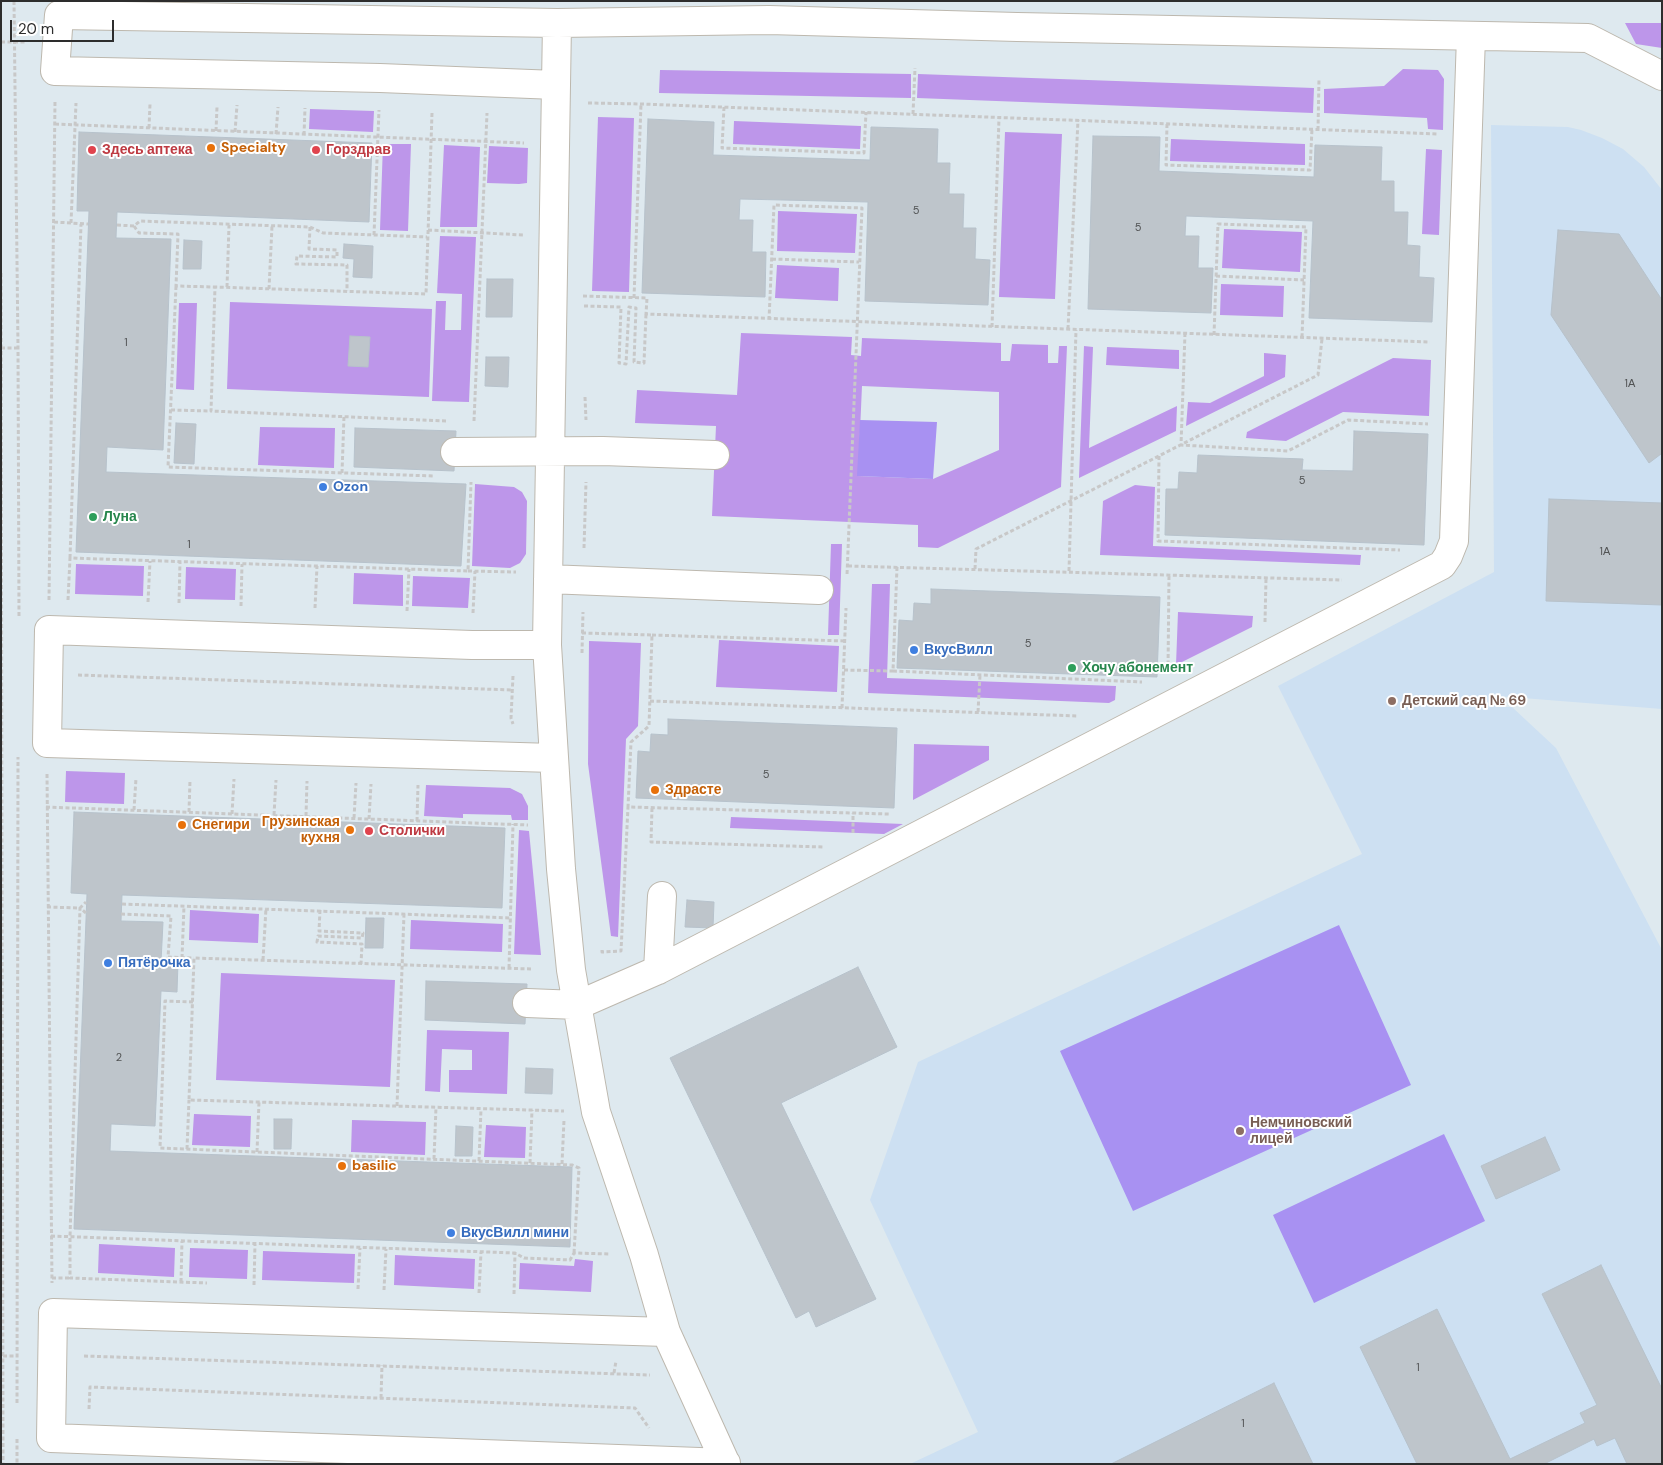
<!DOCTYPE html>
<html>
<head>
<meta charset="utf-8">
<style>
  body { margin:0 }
  #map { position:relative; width:1663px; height:1465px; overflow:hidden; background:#dee9ef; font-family:"DM Sans",sans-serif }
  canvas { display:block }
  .frame { position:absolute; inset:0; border:2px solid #2d2d2d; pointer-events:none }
  .scale { position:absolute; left:10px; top:20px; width:104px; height:22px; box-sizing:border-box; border:2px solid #2d2d2d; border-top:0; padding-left:6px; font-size:15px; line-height:18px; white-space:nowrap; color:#2d2d2d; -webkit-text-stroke:4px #fff; paint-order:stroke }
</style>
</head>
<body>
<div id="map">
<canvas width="1663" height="1465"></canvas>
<div class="frame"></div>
<div class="scale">20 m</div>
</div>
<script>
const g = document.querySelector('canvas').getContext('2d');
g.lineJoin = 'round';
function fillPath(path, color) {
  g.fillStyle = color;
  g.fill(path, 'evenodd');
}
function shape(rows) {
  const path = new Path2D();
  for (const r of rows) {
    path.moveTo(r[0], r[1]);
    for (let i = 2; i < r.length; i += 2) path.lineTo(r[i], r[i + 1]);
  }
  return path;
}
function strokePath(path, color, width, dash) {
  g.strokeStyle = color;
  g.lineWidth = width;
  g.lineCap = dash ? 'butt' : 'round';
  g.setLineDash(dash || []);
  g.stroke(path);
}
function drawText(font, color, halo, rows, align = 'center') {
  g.font = font + ' "DM Sans",sans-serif';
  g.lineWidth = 4;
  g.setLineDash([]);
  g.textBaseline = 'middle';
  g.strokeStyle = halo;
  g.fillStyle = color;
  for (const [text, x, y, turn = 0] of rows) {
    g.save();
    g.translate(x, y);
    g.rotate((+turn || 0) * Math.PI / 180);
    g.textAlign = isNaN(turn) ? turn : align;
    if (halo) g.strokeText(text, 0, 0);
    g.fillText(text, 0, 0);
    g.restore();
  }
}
fillPath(shape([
  [1491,125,1568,127,1581,130,1602,138,1623,149,1644,167,1662,190,1662,709,1497,696,1501,707,1512,707,1556,748,1662,950,1662,1464,910,1464,978,1432,870,1200,918,1062,1362,854,1278,686,1494,572]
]), '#cde0f2');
fillPath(shape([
  [1625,23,1662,23,1662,48,1636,44],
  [1403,69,1438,70,1444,79,1443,130,1428,129,1427,118,1324,113,1324,89,1384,86],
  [660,70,911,74,911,98,659,93],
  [918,74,1314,88,1313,113,917,98],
  [310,109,374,111,373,132,309,129],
  [598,117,634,118,629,292,592,291],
  [734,121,861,126,860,149,733,144],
  [1005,132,1062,134,1055,299,999,297],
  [1171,139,1305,144,1305,165,1170,161],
  [383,144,411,144,408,231,380,230],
  [444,145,480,147,477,227,440,227],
  [489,146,528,148,527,183,519,184,487,183],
  [1426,149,1442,150,1439,235,1422,234],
  [778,211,857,214,855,253,777,251],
  [1224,229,1302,232,1300,272,1222,268],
  [440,236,476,237,469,402,432,401,436,301,446,301,445,330,461,330,462,294,437,293],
  [777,265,839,268,838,301,775,298],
  [1221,284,1284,286,1283,317,1220,315],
  [230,302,432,309,429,397,227,389],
  [179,303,197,303,194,390,176,389],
  [741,333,852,337,851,355,861,356,862,338,1001,343,1001,361,1010,361,1012,344,1048,345,1048,363,1058,363,1059,346,1067,346,1061,487,938,548,918,547,918,525,712,516,716,426,635,423,637,390,737,395],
  [862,386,999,392,999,450,933,479,858,476],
  [1084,346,1093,347,1089,448,1177,406,1176,431,1079,478],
  [1107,347,1179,350,1179,369,1106,365],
  [1264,353,1286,355,1285,377,1186,426,1188,402,1210,403,1264,376],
  [1393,358,1431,360,1429,416,1343,412,1286,441,1246,438,1247,432],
  [260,427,335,428,334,468,258,465],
  [475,484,514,487,522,492,527,501,526,554,520,563,510,568,472,566],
  [1135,485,1155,487,1153,546,1361,555,1360,565,1100,555,1103,501],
  [831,544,842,544,839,635,828,635],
  [76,564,144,566,143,596,75,594],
  [186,567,236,569,235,600,185,599],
  [354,573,403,575,403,606,353,604],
  [413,576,470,578,468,608,412,606],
  [872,584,890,584,887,678,1116,686,1115,700,1109,703,868,693],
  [1178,612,1253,616,1252,627,1176,665],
  [719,640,839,646,837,692,716,687],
  [589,641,641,643,638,726,626,739,618,937,611,936,588,764],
  [914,744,989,746,989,760,913,800],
  [66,771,125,773,124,804,65,802],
  [426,785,510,788,522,794,528,806,528,820,512,820,511,815,463,814,463,818,424,816],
  [731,817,903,824,884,834,730,828],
  [519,830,529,831,541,955,514,954],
  [190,910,259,914,258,943,189,940],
  [411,920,503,924,502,952,410,949],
  [221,973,395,980,390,1087,216,1080],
  [427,1030,509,1032,507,1094,449,1092,449,1070,472,1070,472,1050,442,1049,440,1092,425,1091],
  [194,1114,251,1116,250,1147,192,1145],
  [352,1120,426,1122,425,1155,351,1152],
  [486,1125,526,1127,525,1158,484,1157],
  [99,1244,175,1248,174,1277,98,1273],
  [190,1248,248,1250,247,1279,189,1277],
  [263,1251,355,1254,354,1283,262,1280],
  [395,1255,475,1259,474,1289,394,1285],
  [575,1259,593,1261,591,1292,519,1289,520,1263,574,1266]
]), '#bd96ea');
fillPath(shape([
  [860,420,937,422,933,479,857,476],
  [1339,925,1411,1085,1133,1211,1060,1051],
  [1444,1134,1485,1221,1314,1303,1273,1215]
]), '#a891f2');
const building = shape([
  [648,119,714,122,713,155,870,160,871,127,938,129,937,163,950,163,949,194,964,194,963,228,976,228,975,259,990,260,988,305,865,301,868,202,740,199,739,220,753,220,752,252,766,252,765,297,642,293,648,119],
  [79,132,372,143,369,222,117,212,116,238,171,239,163,450,107,447,106,472,466,484,461,566,76,552,89,211,77,211,79,132],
  [1093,136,1160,137,1159,171,1314,177,1315,145,1382,147,1381,181,1394,181,1394,212,1408,212,1407,245,1420,246,1419,277,1434,278,1432,322,1309,318,1313,221,1186,216,1185,236,1199,236,1198,268,1213,268,1211,313,1088,309,1093,136],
  [1558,230,1619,234,1662,300,1662,455,1661,454,1649,463,1551,315,1558,230],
  [184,240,202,241,201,269,183,269,184,240],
  [344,244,373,246,372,278,353,277,354,259,343,258,344,244],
  [487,279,513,279,512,317,486,317,487,279],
  [350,336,370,337,368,367,348,366,350,336],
  [486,357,509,357,508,387,485,386,486,357],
  [176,423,196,424,194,464,174,463,176,423],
  [355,428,456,431,454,471,354,467,355,428],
  [1354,431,1428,434,1424,545,1165,535,1166,489,1178,489,1179,472,1197,473,1198,455,1303,459,1302,470,1353,471,1354,431],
  [1549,499,1662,503,1662,605,1546,601,1549,499],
  [931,589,1160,597,1157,677,897,668,899,620,913,621,914,603,931,604,931,589],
  [668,719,897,728,894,808,636,798,638,751,650,752,651,734,668,735,668,719],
  [74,812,505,828,502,908,122,895,121,921,163,922,161,962,178,962,177,992,161,991,155,1126,111,1124,110,1151,572,1167,570,1247,74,1229,87,894,71,893,74,812],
  [687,900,714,902,713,928,685,927,687,900],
  [366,918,384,918,383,948,365,948,366,918],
  [858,967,897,1047,781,1103,876,1299,816,1327,809,1311,796,1318,670,1058,858,967],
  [426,981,527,984,525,1024,425,1020,426,981],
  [526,1068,553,1069,552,1094,525,1093,526,1068],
  [274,1119,292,1119,291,1149,274,1149,274,1119],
  [456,1126,473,1127,472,1156,455,1156,456,1126],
  [1545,1137,1560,1170,1496,1199,1481,1166,1545,1137],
  [1601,1265,1662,1389,1662,1464,1627,1464,1615,1438,1597,1446,1594,1439,1544,1464,1417,1464,1360,1347,1437,1309,1510,1459,1585,1423,1580,1413,1597,1405,1542,1294,1601,1265],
  [1274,1383,1313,1464,1111,1464,1274,1383]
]);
fillPath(building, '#bec5cb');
strokePath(building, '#b7c2cb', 1);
const minor = shape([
  [557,23,769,20,1017,27,1588,38,1662,76],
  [556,85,557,23,59,15,55,71,380,78,556,85,547,645,561,869,571,970,596,1112,644,1255,666,1332,53,1313,51,1438,726,1463],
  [455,452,603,451,715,455],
  [548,579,819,590],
  [547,645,472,645,49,630,47,743,553,758],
  [658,970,662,896],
  [527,1003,578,1005,658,970,1442,565,1448,556,1454,541,1471,36],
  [666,1332,726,1464]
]);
strokePath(minor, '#bdb8ae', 30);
strokePath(shape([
  [14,1,18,348,19,618],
  [1,42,26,42],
  [588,103,641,104,1437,134],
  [724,107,722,148,864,153,866,112],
  [432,113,426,294,215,287,211,411,446,421],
  [913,114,915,68],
  [55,124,524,143],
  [1167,124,1166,165,1310,170,1312,129],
  [149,128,150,104],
  [1318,130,1319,78],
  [216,131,217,107],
  [235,132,237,105],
  [276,134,278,107],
  [304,135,305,108],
  [54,222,88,224],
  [71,223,76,103],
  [117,225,134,226,140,221,310,227,323,233,427,237],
  [134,226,139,233,178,234,176,286,215,287],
  [310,227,309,249,337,250,337,257,297,256,296,264,347,265,347,291],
  [428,230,523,235],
  [374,235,379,110],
  [772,259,859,262],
  [1,273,3,1464],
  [1216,276,1304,280],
  [176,286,168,467,434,476],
  [227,287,229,225],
  [269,289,272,226],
  [583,296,647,298,646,314,1430,342],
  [634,298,641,104],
  [584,306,621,307,619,363,626,364,629,307,636,308,634,362,644,363,646,314],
  [769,320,774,205,862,208,847,575],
  [992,327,999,118],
  [1068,329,1078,120],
  [1185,333,1181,445,1288,451,1348,420,1428,424],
  [1214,335,1218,224,1306,227,1302,338],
  [1,348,18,348],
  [585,397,586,420],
  [171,410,211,411],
  [474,421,487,113],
  [1159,456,1158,541,1400,550],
  [342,473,344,416],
  [584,548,586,482],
  [70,558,81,224],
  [848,566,1342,580],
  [897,567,893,671,1142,682],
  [975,569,976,549,1318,375,1322,339],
  [468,571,516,572],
  [1069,571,1076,330],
  [49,600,55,101],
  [68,600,70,558,468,571,471,482],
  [148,602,150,561],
  [179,603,180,562],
  [241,606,242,564],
  [315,608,317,566],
  [407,611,409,569],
  [473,613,475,571],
  [1265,622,1266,578],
  [582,633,652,635,649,726,631,742,628,807,889,814],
  [652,635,845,641],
  [582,653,583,612],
  [844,670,893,671],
  [1168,671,1169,574],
  [78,675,512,690],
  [513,676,511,718,513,724],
  [650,701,1078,716],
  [842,708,846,608],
  [978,712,980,675],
  [47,774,52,1283],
  [46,807,528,825],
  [652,808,651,842,823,847],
  [134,810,136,778],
  [189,812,190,780],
  [232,814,234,779],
  [274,815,276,780],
  [306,816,307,781],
  [354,818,356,783],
  [369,819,371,784],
  [417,821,418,785],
  [853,833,853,813],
  [122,904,511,918],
  [47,907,80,908,86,902],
  [320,910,319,931,363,933,362,938,318,936,317,942,362,944,361,964],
  [86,913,80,908,70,1237,70,1278,207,1283],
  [121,914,171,916,168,957,194,958],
  [602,950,602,952,621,951,628,807],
  [182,958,184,906],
  [263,960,266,908],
  [509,968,513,824],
  [531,969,194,958,189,1100,564,1111],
  [193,1002,165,1001,160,1148,572,1165,579,1168,574,1253],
  [397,1106,404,914],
  [187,1149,189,1100],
  [257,1152,259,1102],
  [434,1159,436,1107],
  [479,1161,481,1109],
  [530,1163,532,1110],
  [562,1164,564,1120],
  [51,1236,515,1253,524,1258,570,1260,574,1253,610,1254],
  [52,1278,70,1278],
  [181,1282,182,1241],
  [254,1285,255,1244],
  [358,1289,360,1248],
  [384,1290,386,1249],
  [479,1293,481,1252],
  [514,1294,515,1253],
  [3,1356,17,1356],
  [84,1356,650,1375],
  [614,1373,616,1361],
  [381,1398,382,1365],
  [17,1403,18,757],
  [89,1409,90,1387,635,1408,649,1428],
  [17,1439,17,1464]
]), '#c8c8c8', 3, [4, 2.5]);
strokePath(minor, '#fff', 28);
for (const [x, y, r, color] of [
  [211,148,5,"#e8710a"],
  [92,150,5,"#e0444e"],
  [316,150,5,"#e0444e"],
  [323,487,5,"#3f7fe0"],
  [93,517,5,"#2e9e5b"],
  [914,650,5,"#3f7fe0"],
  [1072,668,5,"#2e9e5b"],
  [1392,701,5,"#8d6e63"],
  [655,790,5,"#e8710a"],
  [182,825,5,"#e8710a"],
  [350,830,5,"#e8710a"],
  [369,831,5,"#e0444e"],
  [108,963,5,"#3f7fe0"],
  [1240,1131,5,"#8d6e63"],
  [342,1166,5,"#e8710a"],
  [451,1233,5,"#3f7fe0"]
]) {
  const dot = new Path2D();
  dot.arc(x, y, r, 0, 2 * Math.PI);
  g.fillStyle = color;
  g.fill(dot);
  strokePath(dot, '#fff', 2);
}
drawText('11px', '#515354', null, [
  ["5",916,211],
  ["5",1138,228],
  ["1",126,343],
  ["1А",1630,384],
  ["5",1302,481],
  ["1",189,545],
  ["1А",1605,552],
  ["5",1028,644],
  ["5",766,775],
  ["2",119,1058],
  ["1",1418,1368],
  ["1",1243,1424]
]);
drawText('bold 14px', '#c56008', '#fff', [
  ["Specialty",221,148],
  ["Здрасте",665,790],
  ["Грузинская",340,822,"right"],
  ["кухня",340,838,"right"],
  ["Снегири",192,825],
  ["basilic",352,1166]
], 'left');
drawText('bold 14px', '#be3a42', '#fff', [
  ["Здесь аптека",102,150],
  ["Горздрав",326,150],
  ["Столички",379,831]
], 'left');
drawText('bold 14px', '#366cbe', '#fff', [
  ["Ozon",333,487],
  ["ВкусВилл",924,650],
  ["Пятёрочка",118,963],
  ["ВкусВилл мини",461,1233]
], 'left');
drawText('bold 14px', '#27864d', '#fff', [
  ["Луна",103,517],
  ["Хочу абонемент",1082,668]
], 'left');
drawText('bold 14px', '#785e54', '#fff', [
  ["Детский сад № 69",1402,701],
  ["Немчиновский",1250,1123],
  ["лицей",1250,1139]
], 'left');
</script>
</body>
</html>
